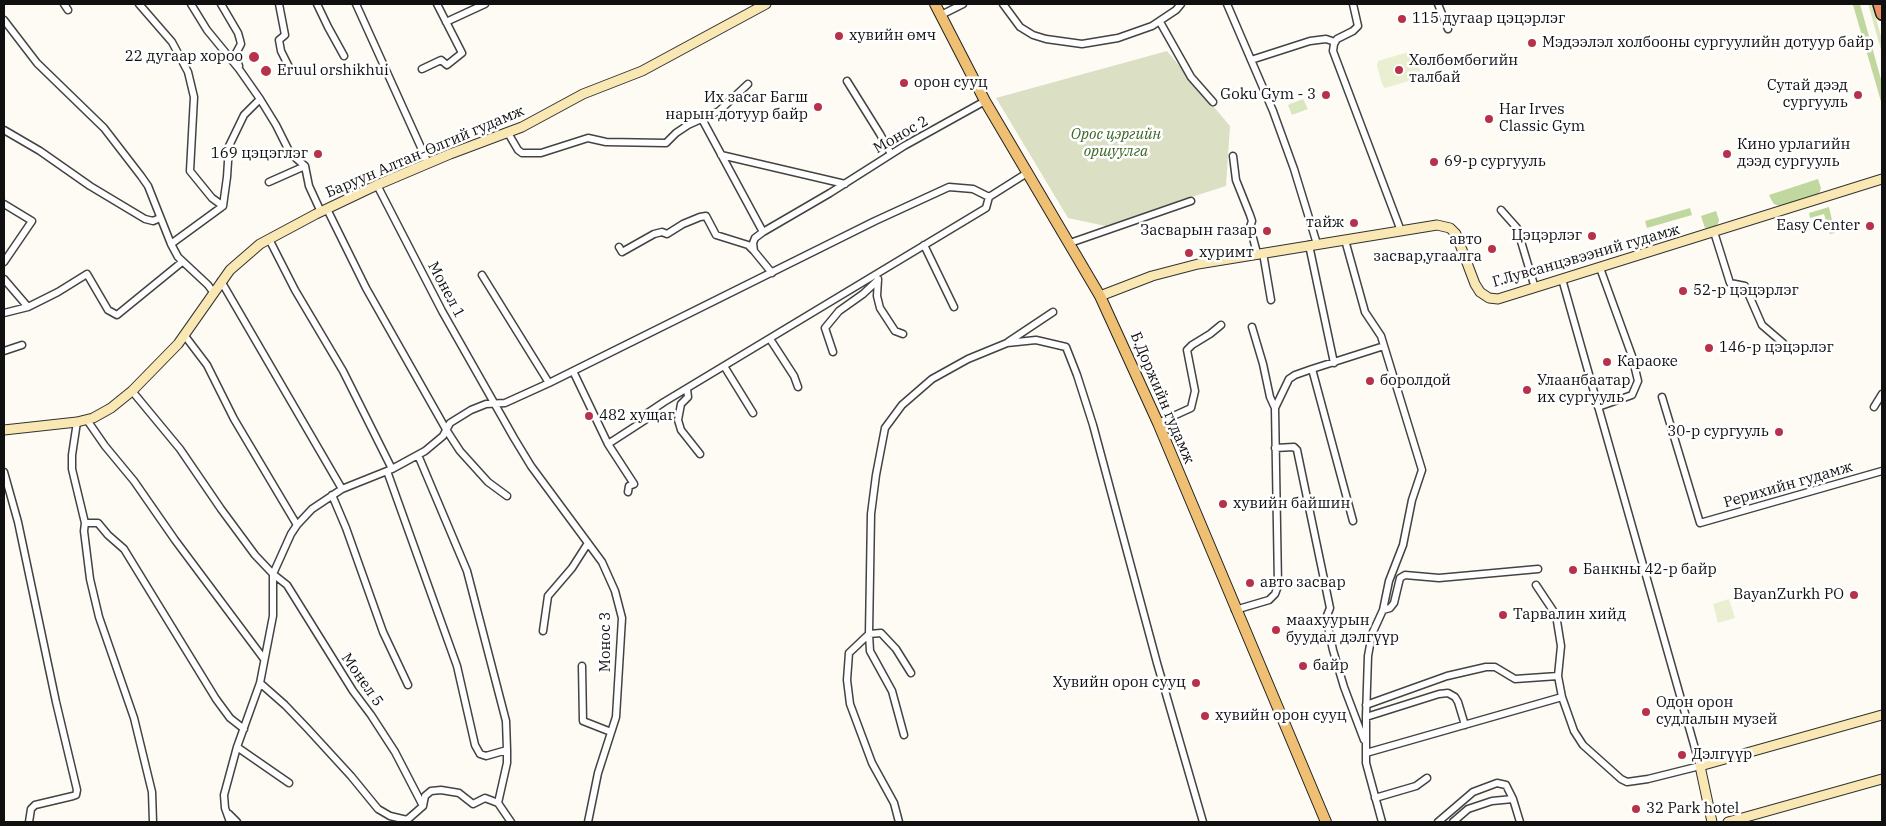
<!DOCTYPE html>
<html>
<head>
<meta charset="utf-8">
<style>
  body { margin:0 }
  #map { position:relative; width:1886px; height:826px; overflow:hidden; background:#fefbf4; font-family:"IBM Plex Serif",serif }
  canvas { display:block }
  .frame { position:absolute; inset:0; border:5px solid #101010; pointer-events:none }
</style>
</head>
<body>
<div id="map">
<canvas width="1886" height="826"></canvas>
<div class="frame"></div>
</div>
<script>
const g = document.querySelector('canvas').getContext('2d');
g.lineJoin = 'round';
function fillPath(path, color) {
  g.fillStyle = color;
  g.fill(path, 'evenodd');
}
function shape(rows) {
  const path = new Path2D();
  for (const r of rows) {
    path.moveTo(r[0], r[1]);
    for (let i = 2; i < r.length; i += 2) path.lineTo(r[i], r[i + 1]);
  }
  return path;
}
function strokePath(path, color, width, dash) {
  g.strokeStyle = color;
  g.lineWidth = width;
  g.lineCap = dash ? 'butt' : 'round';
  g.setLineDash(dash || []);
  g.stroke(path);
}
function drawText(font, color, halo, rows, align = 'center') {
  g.font = font + ' "IBM Plex Serif",serif';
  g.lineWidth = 5;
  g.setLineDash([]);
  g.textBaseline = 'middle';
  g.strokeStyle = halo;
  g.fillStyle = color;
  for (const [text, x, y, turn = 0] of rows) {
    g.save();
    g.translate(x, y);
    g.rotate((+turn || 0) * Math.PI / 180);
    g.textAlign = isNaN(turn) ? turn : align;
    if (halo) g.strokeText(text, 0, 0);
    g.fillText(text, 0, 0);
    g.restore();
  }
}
fillPath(shape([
  [1868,4,1872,4,1882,40,1882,53],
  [1303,99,1308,109,1292,115,1288,105]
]), '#d9e7bf');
fillPath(shape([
  [1860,4,1882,83,1882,105,1853,5],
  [1818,179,1821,188,1819,194,1779,206,1774,204,1772,201,1769,195],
  [1829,207,1835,233,1830,234,1824,214,1810,218,1809,213],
  [1690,208,1692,215,1647,228,1645,221],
  [1716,211,1719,220,1718,224,1714,227,1705,228,1701,216]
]), '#c0d79f');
fillPath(shape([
  [1167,51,1230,126,1226,186,1176,202,1110,227,1068,218,996,98]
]), '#dbe0c5');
fillPath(shape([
  [1412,51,1415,54,1421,74,1419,78,1385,88,1382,84,1377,66,1378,61],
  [1729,599,1735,618,1718,623,1713,604]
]), '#e9efd0');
const street = shape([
  [64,4,68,10],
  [139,4,172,42,188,72,194,97,190,171,212,198,223,206],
  [191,4,207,30,239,69,260,99,276,125,290,153,305,166,309,186,321,212],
  [221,4,238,33,240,40,241,44,235,55,239,66],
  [279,4,285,35,279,40,281,51,290,69],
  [317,4,328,27,344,56],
  [356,4,428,163],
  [1003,4,1020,27,1033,35,1046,39,1082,44,1118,38,1152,26,1176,10,1181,4],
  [1227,4,1273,111,1294,169,1317,244],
  [1353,4,1358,26,1353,31,1337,39,1334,44,1333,51,1401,231],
  [1438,4,1448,29],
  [941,15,963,4],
  [4,20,37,63,104,128,141,176,148,186,171,244,178,257,208,285,213,292],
  [446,22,485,4],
  [1160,22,1191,77,1213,102],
  [1251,60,1310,41,1326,39,1335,42],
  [422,69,441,60,447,65,462,53,437,4],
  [847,81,880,134,891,154],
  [702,119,763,232,830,193,904,146,985,101],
  [4,130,40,151,90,186,145,219,153,221,160,218],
  [508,133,518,150,522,153,541,153,588,138,606,142,666,143,676,133,688,125,719,111,748,84],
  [721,155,845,184],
  [1233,156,1236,180,1250,215,1252,221,1250,227,1257,253],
  [269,182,305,166],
  [377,185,442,311,514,438,531,466,602,562,615,591,622,618,616,717,598,773,588,822],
  [4,204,32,221,4,262],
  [327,209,366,288,447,431,460,451,488,482,507,496],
  [1501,210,1517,228,1535,288],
  [763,232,755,238,753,243,754,251,772,273],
  [1714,232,1730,283,1745,286,1762,325,1783,343],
  [269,239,295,290,343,371,392,469],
  [1345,240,1365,312,1381,336,1422,470,1412,500,1403,545,1389,581,1383,610,1372,634,1368,656,1366,717,1366,763,1382,822],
  [1070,243,1191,201],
  [171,244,223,206,227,177,229,146,244,115,260,99],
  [924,245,954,307],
  [1309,245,1334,363],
  [619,247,622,252,654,234,662,232,667,234,683,224,700,217,706,216,716,235,748,245,754,251],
  [1263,253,1271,300],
  [482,275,549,383],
  [4,279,28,307],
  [878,279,877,296,880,308,895,331,903,334],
  [221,281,342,489],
  [4,313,28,307,58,292,87,274,108,310,117,315,182,262],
  [1252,327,1263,364,1270,397,1275,408],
  [185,336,207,365,234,419,297,525],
  [770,339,794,376,798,387],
  [1008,342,1053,312],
  [4,351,22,345],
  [833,352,825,328,839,311,863,294,878,280],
  [724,366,753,413],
  [573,371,608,444,634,484,629,486,628,492],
  [687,389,688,397,681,404,678,420,681,430,700,454],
  [132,391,180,449,221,509,255,555,273,574,287,585,353,691,371,715,395,752,423,806],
  [1662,397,1700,523,1882,471],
  [1598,407,1632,395,1638,381,1632,356,1600,268],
  [1874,407,1882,394],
  [87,420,105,446,134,481,175,540,264,659],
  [77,422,72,455,72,469,85,523,84,531,90,579,99,617,134,718,152,792,153,822],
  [1158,423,1191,408,1195,391,1187,350,1192,345,1210,334,1221,325],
  [608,444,645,420,646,414,664,402,986,208,989,197],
  [1275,448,1294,447,1297,450,1330,608,1326,618,1333,650,1344,687,1364,740],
  [387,471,457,666,475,745,480,754,486,756,507,750],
  [4,472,18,522,56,702,77,790,76,795,73,796,35,805,31,809,29,822],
  [332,495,346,528,383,632,408,685],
  [1353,521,1312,369,1384,346],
  [85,523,98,523,108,535,124,549,216,699,230,718,244,729],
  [1536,585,1556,615,1561,646,1558,676,1562,697,1574,731,1583,745,1621,779,1627,782,1648,779,1700,766,1562,279],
  [1235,610,1269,600,1275,594,1278,586,1275,408,1289,379,1295,375,1312,369],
  [1383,610,1390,608,1394,603,1400,578,1405,575,1439,578,1538,569],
  [543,631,548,596,572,568,588,543],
  [869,634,849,653,847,680,850,704,872,763,894,803,899,822],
  [869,634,870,651,892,691,904,735],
  [582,666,583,721,611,732],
  [911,673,896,649,881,633,869,634,871,514,876,475,885,428,902,405,932,379,968,359,1007,343,1036,340,1066,347,1077,375,1093,425,1157,663,1203,822],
  [260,683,285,705,307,728,351,776,378,809,390,816,407,820],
  [1366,705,1447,676,1486,667,1495,667,1515,679,1558,676],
  [1366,717,1439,694,1448,693,1455,697,1458,702,1465,725],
  [237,747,289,783],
  [1366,753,1562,697],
  [1375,798,1416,786,1427,778],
  [498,803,511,822],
  [229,814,237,822],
  [230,822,225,808,224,795,237,747,260,683,273,616,273,574,291,534,297,525,312,509,342,489,392,469,425,451,443,436,450,423,471,410,486,404,505,403,549,383,875,221,949,187,973,189,989,197,1027,173],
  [407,822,407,820,423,806,425,796,431,791,441,790,459,793,473,804,485,798,498,803,507,763,507,750,506,721,467,571,418,455],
  [1438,822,1473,792,1497,783,1506,785,1513,799],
  [1453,822,1468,809,1492,801,1513,799,1520,822]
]);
const secondary = shape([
  [1100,296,1152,276,1198,264,1437,225,1450,228,1456,234,1475,284,1480,292,1489,298,1498,299,1882,179],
  [4,430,77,422,93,418,111,408,132,391,178,344,230,270,260,244,316,214,377,185,450,154,522,127,583,94,642,71,766,4],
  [1712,822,1700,766,1882,715],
  [1728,822,1882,779]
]);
const primary = shape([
  [935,4,985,101,1100,296,1158,423,1326,822]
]);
const highway = shape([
  [1879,4,1882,14]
]);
strokePath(street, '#434343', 9);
strokePath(secondary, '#323232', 11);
strokePath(primary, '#212121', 12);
strokePath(highway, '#212121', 14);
strokePath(street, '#fff', 6);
strokePath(secondary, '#f9e8b4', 9);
strokePath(primary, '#efc073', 10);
strokePath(highway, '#ea9066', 11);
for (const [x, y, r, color] of [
  [1402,19,5,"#b8314a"],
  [839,36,5,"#b8314a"],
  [1532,43,5,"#b8314a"],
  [254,57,6,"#b8314a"],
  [1399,70,5,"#b8314a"],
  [266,71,6,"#b8314a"],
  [904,83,5,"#b8314a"],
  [1326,95,5,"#b8314a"],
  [1858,95,5,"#b8314a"],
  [818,107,5,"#b8314a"],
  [1489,119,5,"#b8314a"],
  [318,154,5,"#b8314a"],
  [1727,154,5,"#b8314a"],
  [1434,162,5,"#b8314a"],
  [1354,223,5,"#b8314a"],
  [1870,226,5,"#b8314a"],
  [1267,231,5,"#b8314a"],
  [1592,236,5,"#b8314a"],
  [1492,249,5,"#b8314a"],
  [1189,253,5,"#b8314a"],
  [1683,291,5,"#b8314a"],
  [1709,348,5,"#b8314a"],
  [1607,362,5,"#b8314a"],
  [1370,381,5,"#b8314a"],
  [1527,390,5,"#b8314a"],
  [589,416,5,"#b8314a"],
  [1779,432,5,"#b8314a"],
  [1223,504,5,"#b8314a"],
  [1573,570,5,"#b8314a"],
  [1250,583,5,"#b8314a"],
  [1854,595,5,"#b8314a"],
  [1503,615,5,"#b8314a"],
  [1276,630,5,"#b8314a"],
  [1303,666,5,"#b8314a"],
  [1196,683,5,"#b8314a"],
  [1646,712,5,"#b8314a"],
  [1205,716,5,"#b8314a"],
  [1682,755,5,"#b8314a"],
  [1636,809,5,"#b8314a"]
]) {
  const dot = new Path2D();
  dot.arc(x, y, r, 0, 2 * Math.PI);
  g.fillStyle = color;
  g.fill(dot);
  strokePath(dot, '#fff', 2);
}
drawText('15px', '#101010', '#fff', [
  ["115 дугаар цэцэрлэг",1412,19],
  ["хувийн өмч",849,36],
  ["Мэдээлэл холбооны сургуулийн дотуур байр",1542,43],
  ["22 дугаар хороо",243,57,"right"],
  ["Хөлбөмбөгийн",1409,61],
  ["талбай",1409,78],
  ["Eruul orshikhui",277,71],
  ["орон сууц",914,83],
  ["Сутай дээд",1848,86,"right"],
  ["сургууль",1848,103,"right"],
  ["Goku Gym - 3",1316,95,"right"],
  ["Их засаг Багш",808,98,"right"],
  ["нарын дотуур байр",808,115,"right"],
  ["Har Irves",1499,110],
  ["Classic Gym",1499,127],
  ["Кино урлагийн",1737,145],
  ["дээд сургууль",1737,162],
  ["169 цэцэглэг",308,154,"right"],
  ["69-р сургууль",1444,162],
  ["тайж",1344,223,"right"],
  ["Easy Center",1860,226,"right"],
  ["Засварын газар",1257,231,"right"],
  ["Цэцэрлэг",1582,236,"right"],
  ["авто",1482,240,"right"],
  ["засвар,угаалга",1482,257,"right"],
  ["хуримт",1199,253],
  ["52-р цэцэрлэг",1693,291],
  ["146-р цэцэрлэг",1719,348],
  ["Караоке",1617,362],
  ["боролдой",1380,381],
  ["Улаанбаатар",1537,381],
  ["их сургууль",1537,398],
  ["482 хущаг",599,416],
  ["30-р сургууль",1769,432,"right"],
  ["хувийн байшин",1233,504],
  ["Банкны 42-р байр",1583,570],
  ["авто засвар",1260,583],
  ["BayanZurkh PO",1844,595,"right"],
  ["Тарвалин хийд",1513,615],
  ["маахуурын",1286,621],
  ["буудал дэлгүүр",1286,638],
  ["байр",1313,666],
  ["Хувийн орон сууц",1186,683,"right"],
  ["Одон орон",1656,703],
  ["судлалын музей",1656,720],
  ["хувийн орон сууц",1215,716],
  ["Дэлгүүр",1692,755],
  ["32 Park hotel",1646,809]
], 'left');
drawText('15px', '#101010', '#fff', [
  ["Монос 2",901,135,-30],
  ["Баруун Алтан-Өлгий гудамж",425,152,-23],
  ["Г.Лувсанцэвээний гудамж",1586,256,-16],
  ["Монел 1",446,290,62],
  ["Б.Доржийн гудамж",1162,398,67],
  ["Рерихийн гудамж",1788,485,-16],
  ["Монос 3",606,642,-90],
  ["Монел 5",362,680,55]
]);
drawText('italic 15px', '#3a6424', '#fff', [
  ["Орос цэргийн",1116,135],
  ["оршуулга",1116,152]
]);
</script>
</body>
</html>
